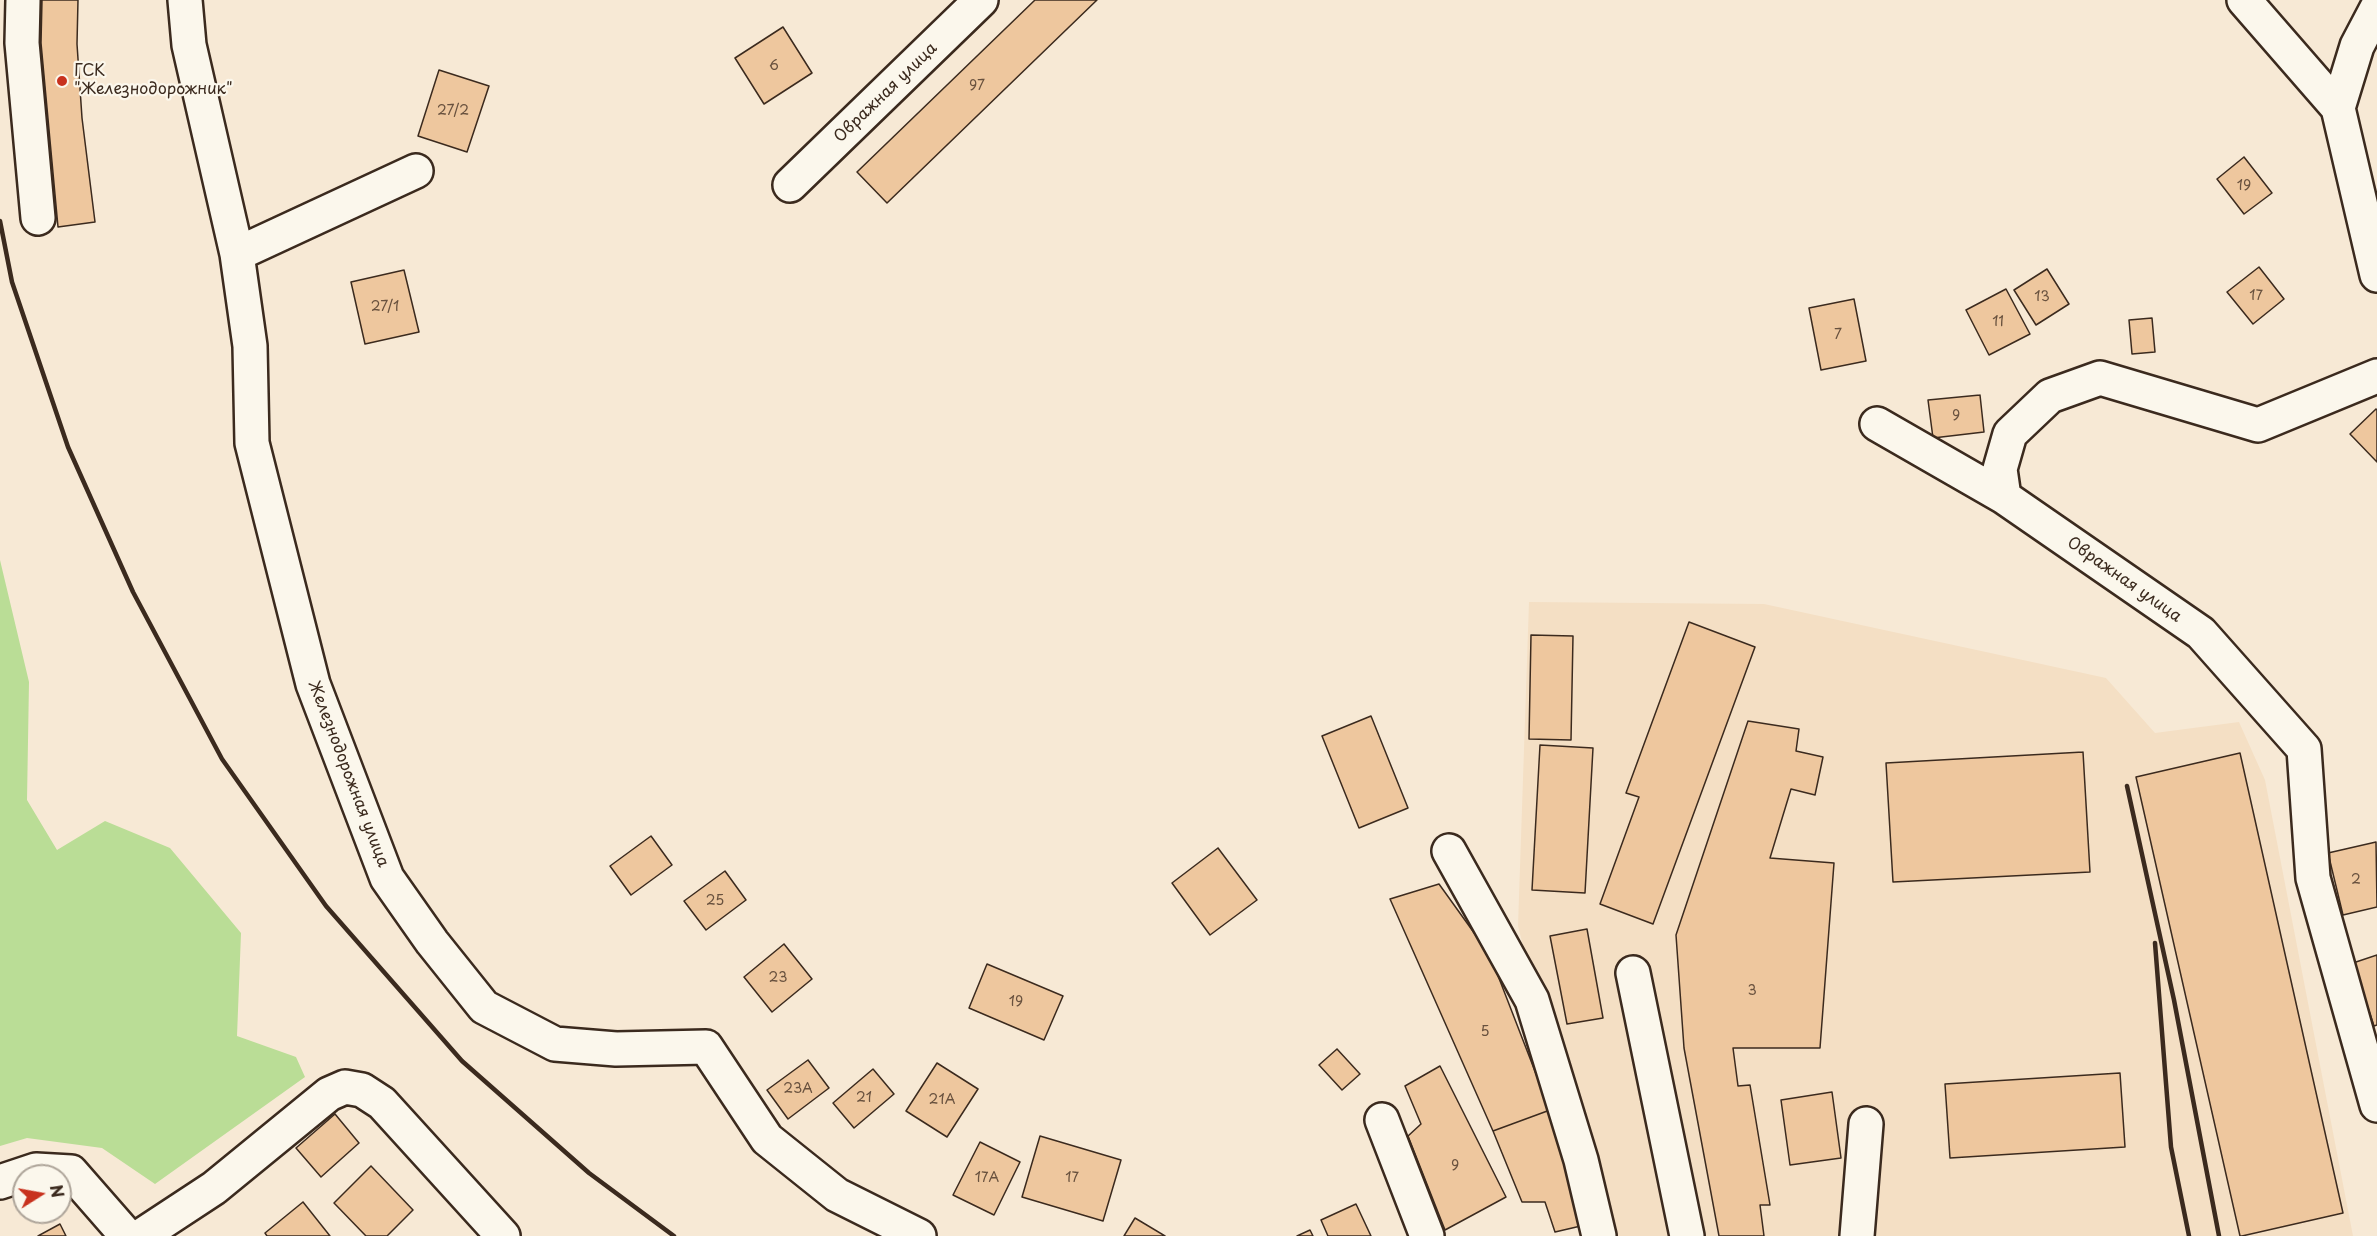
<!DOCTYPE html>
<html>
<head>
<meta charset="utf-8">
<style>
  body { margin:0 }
  #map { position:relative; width:2377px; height:1236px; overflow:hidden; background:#f7e9d5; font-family:"Playpen Sans",sans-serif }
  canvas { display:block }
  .north { position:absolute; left:12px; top:1164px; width:60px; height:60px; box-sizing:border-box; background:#fbf7ec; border:2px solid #aea59a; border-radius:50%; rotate:79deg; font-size:16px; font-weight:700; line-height:24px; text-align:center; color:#3b2a1e }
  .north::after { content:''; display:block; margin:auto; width:21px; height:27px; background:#c8321e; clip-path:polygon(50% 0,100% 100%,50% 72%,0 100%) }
</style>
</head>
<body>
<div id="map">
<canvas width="2377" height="1236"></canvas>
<div class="north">N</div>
</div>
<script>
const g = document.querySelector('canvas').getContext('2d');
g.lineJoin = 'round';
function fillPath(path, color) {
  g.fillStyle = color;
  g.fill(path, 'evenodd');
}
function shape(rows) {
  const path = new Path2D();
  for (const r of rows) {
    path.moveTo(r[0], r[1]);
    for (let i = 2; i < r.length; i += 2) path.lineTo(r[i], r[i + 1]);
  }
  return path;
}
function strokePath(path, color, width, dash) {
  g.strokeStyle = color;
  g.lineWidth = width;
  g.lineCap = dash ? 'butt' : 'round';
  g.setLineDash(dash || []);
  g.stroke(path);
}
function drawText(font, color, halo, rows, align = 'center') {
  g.font = font + ' "Playpen Sans",sans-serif';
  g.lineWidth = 4.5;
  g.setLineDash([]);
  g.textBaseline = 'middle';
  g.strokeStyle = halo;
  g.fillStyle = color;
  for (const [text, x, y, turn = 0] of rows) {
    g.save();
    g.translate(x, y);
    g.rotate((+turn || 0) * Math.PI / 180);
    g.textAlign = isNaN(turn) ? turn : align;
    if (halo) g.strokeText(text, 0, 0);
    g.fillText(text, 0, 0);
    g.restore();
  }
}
fillPath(shape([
  [1529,602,1764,604,2106,678,2155,733,2239,722,2265,780,2353,1236,1596,1236,1518,926]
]), '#f4dfc4');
fillPath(shape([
  [0,560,29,682,27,800,57,850,105,821,170,848,241,933,237,1036,296,1057,305,1077,155,1184,102,1148,27,1138,0,1146]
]), '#badd96');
const building = shape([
  [42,0,78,0,77,44,82,118,95,222,58,227,41,43,42,0],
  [1035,0,1097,0,887,203,857,172,1035,0],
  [783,27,812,73,764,104,735,58,783,27],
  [439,70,489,86,467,152,418,136,439,70],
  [2244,157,2272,193,2244,214,2217,179,2244,157],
  [2259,267,2284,299,2253,324,2227,292,2259,267],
  [2047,269,2069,304,2036,325,2014,290,2047,269],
  [404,270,419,332,365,344,351,282,404,270],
  [2006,289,2030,334,1989,355,1966,310,2006,289],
  [1854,299,1866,361,1821,370,1809,308,1854,299],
  [2152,318,2155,352,2132,354,2129,320,2152,318],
  [1980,395,1984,432,1933,438,1928,400,1980,395],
  [2376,409,2377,410,2377,462,2350,434,2376,409],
  [1689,622,1755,647,1653,924,1600,904,1639,797,1626,793,1689,622],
  [1531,635,1573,636,1571,740,1529,739,1531,635],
  [1371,716,1408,808,1359,828,1322,736,1371,716],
  [1748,721,1799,729,1796,751,1823,757,1815,795,1791,789,1770,858,1834,863,1820,1048,1733,1048,1738,1086,1750,1085,1770,1205,1760,1205,1764,1236,1719,1236,1684,1048,1676,935,1748,721],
  [1540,745,1593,748,1585,893,1532,890,1540,745],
  [2083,752,2090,872,1893,882,1886,763,2083,752],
  [2240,753,2343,1213,2242,1236,2240,1236,2136,777,2240,753],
  [651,836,672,865,631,895,610,866,651,836],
  [2376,842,2377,907,2343,915,2328,853,2376,842],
  [1218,848,1257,900,1210,935,1172,883,1218,848],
  [725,871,746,900,706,930,684,901,725,871],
  [1439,884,1490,955,1550,1110,1493,1131,1390,899,1439,884],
  [1587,929,1603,1018,1567,1024,1550,936,1587,929],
  [784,944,812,979,772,1012,744,977,784,944],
  [2377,955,2377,1025,2374,1026,2353,963,2377,955],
  [987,964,1063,996,1044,1040,969,1008,987,964],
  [1337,1049,1360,1074,1342,1090,1319,1065,1337,1049],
  [808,1060,829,1088,788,1119,767,1090,808,1060],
  [937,1063,978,1089,947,1137,906,1111,937,1063],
  [1440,1066,1506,1197,1445,1230,1408,1136,1421,1124,1405,1086,1440,1066],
  [873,1069,894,1094,854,1128,833,1103,873,1069],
  [2120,1073,2125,1147,1950,1158,1945,1084,2120,1073],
  [1832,1092,1841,1158,1790,1165,1781,1100,1832,1092],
  [1550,1110,1585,1225,1555,1232,1545,1202,1522,1202,1493,1131,1550,1110],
  [335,1114,359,1143,321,1177,296,1148,335,1114],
  [1040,1136,1121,1160,1103,1221,1022,1197,1040,1136],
  [980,1142,1020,1162,994,1215,953,1195,980,1142],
  [371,1166,413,1210,387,1236,366,1236,334,1203,371,1166],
  [303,1202,330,1236,267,1236,265,1233,303,1202],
  [1356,1204,1371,1236,1328,1236,1321,1220,1356,1204],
  [1135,1218,1165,1236,1124,1236,1135,1218],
  [60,1224,66,1236,38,1236,60,1224],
  [1310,1230,1313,1236,1297,1236,1310,1230]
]);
fillPath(building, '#eec79e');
strokePath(building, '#3b2a1e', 1.5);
const minor = shape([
  [23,0,22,43,38,218],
  [185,0,189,45,237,254,250,346,252,443,313,684,387,878,432,942,484,1007,555,1044,616,1049,706,1047,767,1139,837,1195,919,1236],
  [2244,0,2338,108],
  [2377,8,2357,46,2338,108,2377,275],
  [790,185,981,0],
  [237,254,416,171],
  [1877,424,2004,497,2201,633,2304,749,2313,878,2377,1105],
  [2004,497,2000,469,2010,434,2050,396,2100,378,2258,425,2377,376],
  [1449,851,1532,1000,1581,1160,1599,1236],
  [1633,973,1687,1236],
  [1382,1120,1427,1236],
  [0,1182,36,1170,71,1172,127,1236],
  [141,1236,214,1188,329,1094,345,1087,362,1090,382,1103,503,1236],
  [1857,1236,1866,1124]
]);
strokePath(minor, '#3b2a1e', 38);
strokePath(minor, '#fbf7ec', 33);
strokePath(shape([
  [0,221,12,282,68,447,133,592,222,759,326,906,462,1061,589,1173,674,1236],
  [2127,786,2174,1000,2219,1236],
  [2155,943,2171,1147,2189,1236]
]), '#3b2a1e', 4.5);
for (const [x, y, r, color] of [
  [62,81,6,"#c8321e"]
]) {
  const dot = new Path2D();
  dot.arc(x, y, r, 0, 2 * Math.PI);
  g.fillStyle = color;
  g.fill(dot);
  strokePath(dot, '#fbf7ec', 2);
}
drawText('14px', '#68513e', null, [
  ["6",774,66],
  ["97",977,86],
  ["27/2",453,111],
  ["19",2244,186],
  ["17",2256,296],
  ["13",2042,297],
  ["27/1",385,307],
  ["11",1998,322],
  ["7",1838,335],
  ["9",1956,416],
  ["2",2356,880],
  ["25",715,901],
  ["23",778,978],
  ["3",1752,991],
  ["19",1016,1002],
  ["5",1485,1032],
  ["23А",798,1089],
  ["21",864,1098],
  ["21А",942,1100],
  ["9",1455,1166],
  ["17А",987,1178],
  ["17",1072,1178]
]);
drawText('16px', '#3b2a1e', '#fbf7ec', [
  ["ГСК",74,72],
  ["\"Железнодорожник\"",74,90]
], 'left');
drawText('16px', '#3b2a1e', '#fbf7ec', [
  ["Овражная улица",886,93,-44],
  ["Овражная улица",2124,580,35],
  ["Железнодорожная улица",348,774,69]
]);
</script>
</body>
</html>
